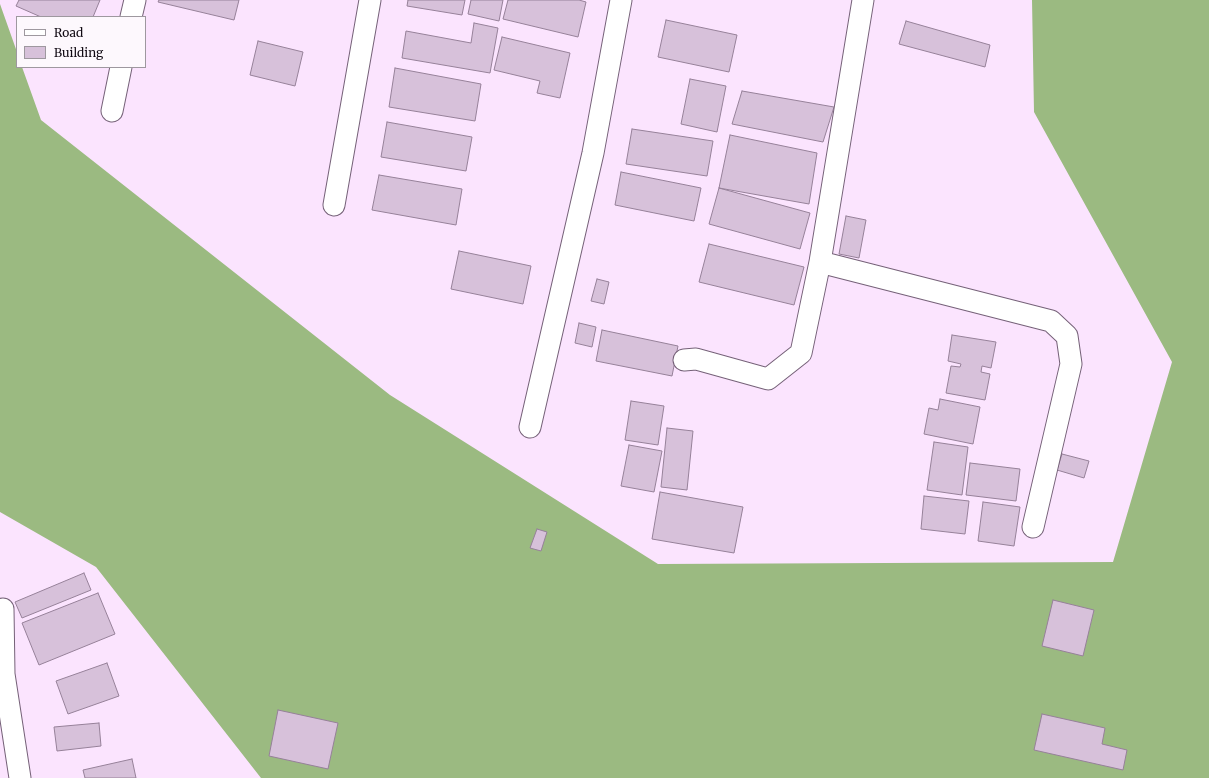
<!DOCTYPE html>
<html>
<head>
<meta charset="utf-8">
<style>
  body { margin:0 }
  #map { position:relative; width:1209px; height:778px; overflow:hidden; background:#fbe4fe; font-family:Merriweather,serif }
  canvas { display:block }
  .legend { position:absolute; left:16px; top:16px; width:130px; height:52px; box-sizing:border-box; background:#fdf8fd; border:1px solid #9e989f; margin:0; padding:5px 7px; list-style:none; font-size:12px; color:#100912 }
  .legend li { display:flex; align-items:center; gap:8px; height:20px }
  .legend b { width:20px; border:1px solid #9e989f }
</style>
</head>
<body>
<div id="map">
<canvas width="1209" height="778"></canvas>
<ul class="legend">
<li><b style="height:5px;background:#fff"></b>Road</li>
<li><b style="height:11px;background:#d7c1da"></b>Building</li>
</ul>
</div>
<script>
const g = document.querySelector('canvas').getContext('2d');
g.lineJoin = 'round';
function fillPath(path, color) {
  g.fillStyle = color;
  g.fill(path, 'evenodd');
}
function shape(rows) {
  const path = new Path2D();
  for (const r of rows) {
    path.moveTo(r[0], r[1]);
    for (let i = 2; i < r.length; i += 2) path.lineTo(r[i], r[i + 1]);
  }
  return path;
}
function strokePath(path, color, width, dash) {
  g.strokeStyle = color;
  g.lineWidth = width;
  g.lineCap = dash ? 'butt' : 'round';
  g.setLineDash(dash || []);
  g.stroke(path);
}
fillPath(shape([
  [1032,0,1209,0,1209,778,261,778,96,567,0,512,0,4,17,52,17,67,22,67,41,120,390,395,658,564,1113,562,1172,362,1034,112]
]), '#9bba81');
const building = shape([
  [19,0,100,0,93,17,41,17,16,6,19,0],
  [159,0,239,0,234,20,158,2,159,0],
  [408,0,465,0,462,15,407,6,408,0],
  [471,0,503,0,499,21,468,14,471,0],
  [508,0,579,0,586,2,578,37,503,19,508,0],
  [666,20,737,35,729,72,658,57,666,20],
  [906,21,990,45,985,67,899,44,906,21],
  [474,23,498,28,490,73,402,58,406,31,471,43,474,23],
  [502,37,570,53,560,98,537,93,540,81,494,70,502,37],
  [258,41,303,52,295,86,250,75,258,41],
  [395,68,481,84,475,121,389,107,395,68],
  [690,79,726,86,717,132,681,124,690,79],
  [742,91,834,107,823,142,732,124,742,91],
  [387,122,472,137,466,171,381,157,387,122],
  [632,129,713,141,707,176,626,164,632,129],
  [730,135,817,153,809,204,719,188,730,135],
  [621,172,701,188,694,221,615,205,621,172],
  [379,175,462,189,456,225,372,210,379,175],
  [719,188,810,213,800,249,709,224,719,188],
  [846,216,866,220,859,258,839,254,846,216],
  [709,244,804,267,794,305,699,282,709,244],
  [459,251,531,266,523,304,451,289,459,251],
  [597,279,609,282,604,304,591,301,597,279],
  [579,323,596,327,592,347,575,343,579,323],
  [602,330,678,346,672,376,596,361,602,330],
  [952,335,996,342,991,368,982,366,981,372,990,374,985,400,946,393,951,366,960,367,961,364,948,361,952,335],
  [940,399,980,407,973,444,924,434,929,408,938,410,940,399],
  [631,401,664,406,658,445,625,440,631,401],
  [667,428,693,431,687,490,661,487,667,428],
  [934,442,968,447,962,495,927,490,934,442],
  [629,445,662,451,654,492,621,486,629,445],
  [1062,454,1089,461,1084,478,1057,470,1062,454],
  [970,463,1020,469,1016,501,966,495,970,463],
  [660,492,743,507,734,553,652,539,660,492],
  [924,496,969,501,965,534,921,529,924,496],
  [983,502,1020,507,1014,546,978,541,983,502],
  [537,529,547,532,541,551,530,548,537,529],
  [84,573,91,590,22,618,15,602,84,573],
  [98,593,115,634,39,665,22,623,98,593],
  [1053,600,1094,610,1083,656,1042,646,1053,600],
  [107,663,119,696,68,714,56,681,107,663],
  [278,710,338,723,328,769,269,756,278,710],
  [1042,714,1105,728,1102,744,1127,750,1123,770,1034,750,1042,714],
  [99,723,101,746,57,751,54,727,99,723],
  [132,759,136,778,85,778,83,770,132,759]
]);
fillPath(building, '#d7c1da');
strokePath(building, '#968199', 1);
const minor = shape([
  [131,17,135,0],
  [112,111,121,67],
  [334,205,370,0],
  [820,262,1051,321,1067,336,1071,364,1033,527],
  [684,360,696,359,768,379,801,353,820,262,863,0],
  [530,427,593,153,621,0],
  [3,609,4,674,20,778]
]);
strokePath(minor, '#756178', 23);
strokePath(minor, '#fff', 21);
</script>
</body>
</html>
